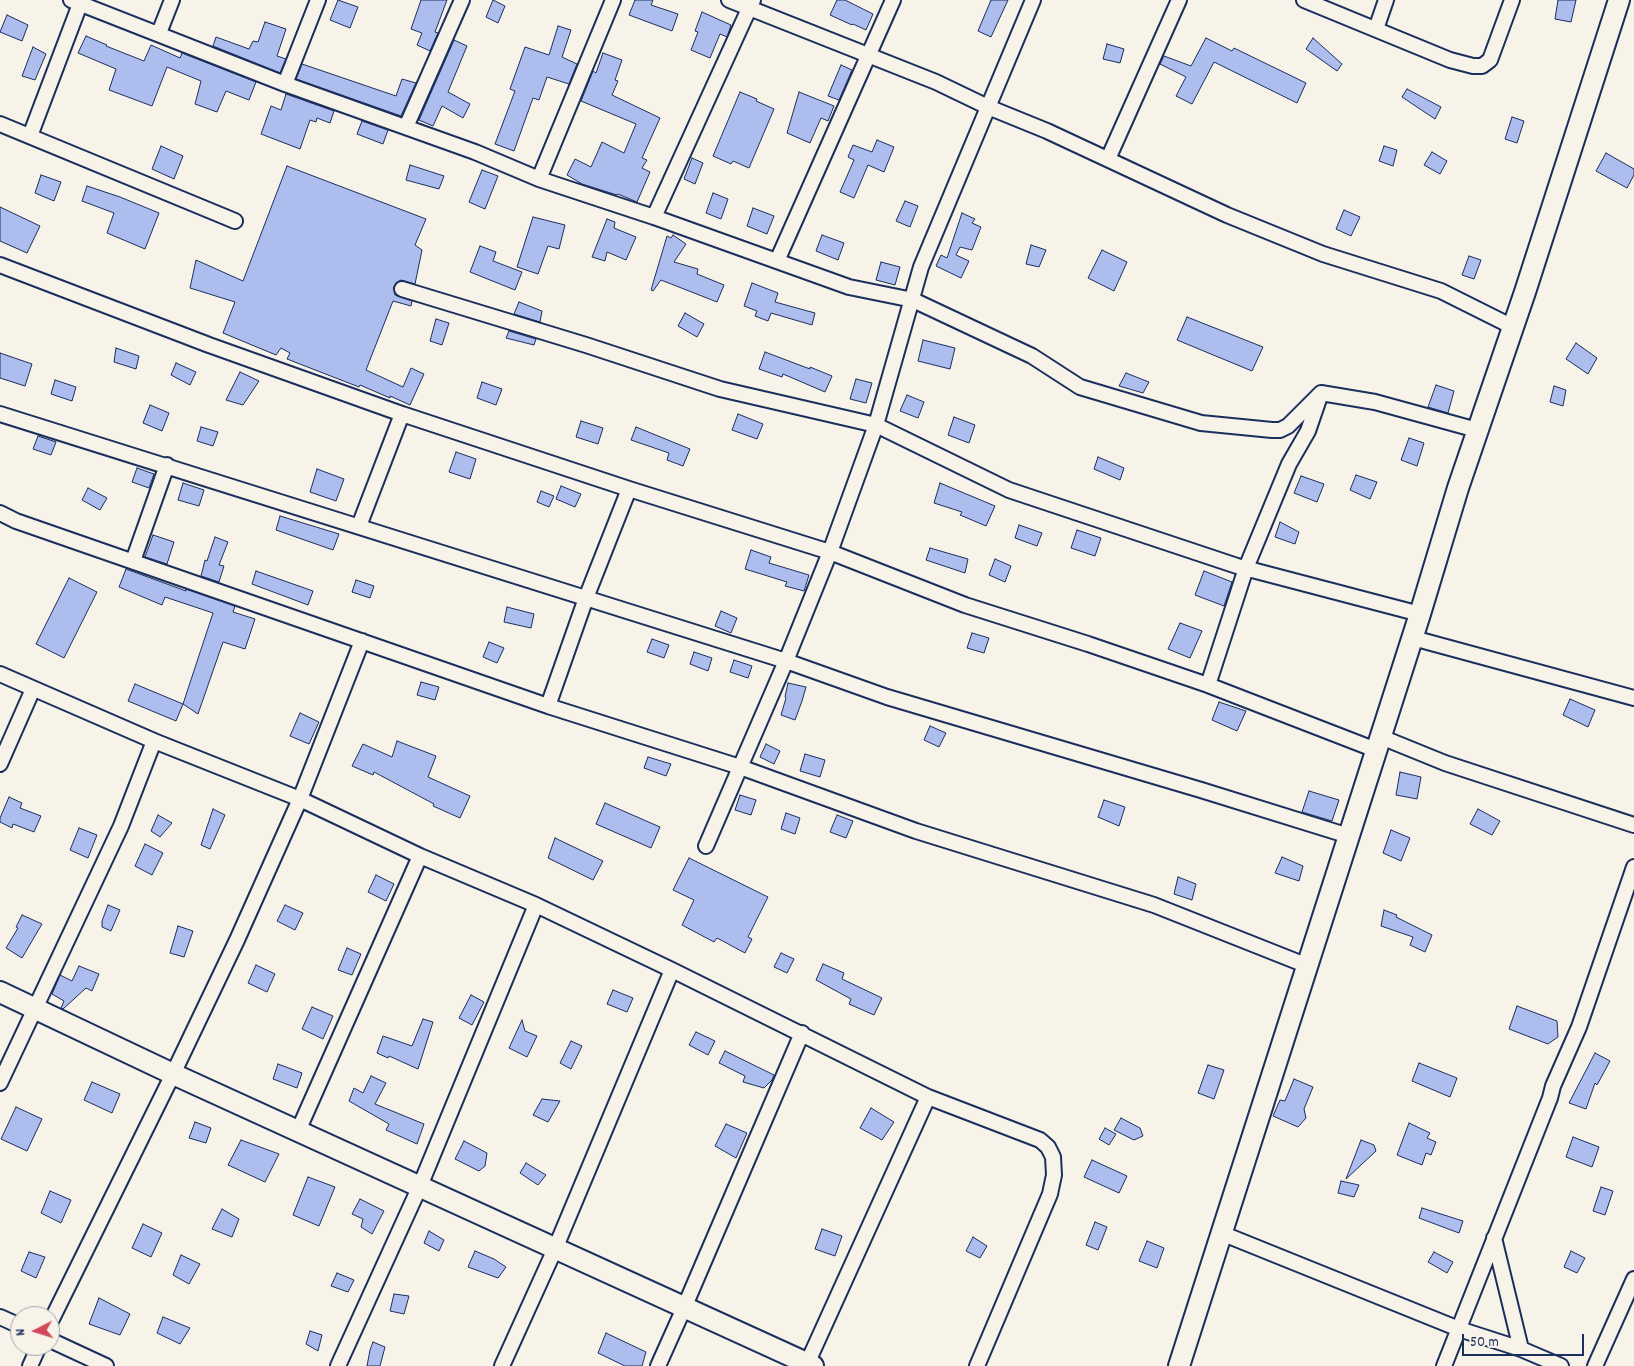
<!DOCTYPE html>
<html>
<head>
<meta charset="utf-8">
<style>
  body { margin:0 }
  #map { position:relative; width:1634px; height:1366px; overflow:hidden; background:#f7f3e8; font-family:Dekko,sans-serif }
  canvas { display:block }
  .north { position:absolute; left:10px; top:1306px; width:50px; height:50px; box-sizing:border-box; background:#f7f3e8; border:1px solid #9fa5b1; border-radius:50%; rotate:265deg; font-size:14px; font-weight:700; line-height:20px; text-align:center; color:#1b2f5e }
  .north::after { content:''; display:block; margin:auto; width:18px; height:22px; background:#d1495b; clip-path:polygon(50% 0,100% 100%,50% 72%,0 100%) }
  .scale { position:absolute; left:1462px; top:1334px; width:122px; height:22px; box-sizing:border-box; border:2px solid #1b2f5e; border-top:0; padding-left:6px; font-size:15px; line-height:18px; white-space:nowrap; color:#1b2f5e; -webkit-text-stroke:4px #f7f3e8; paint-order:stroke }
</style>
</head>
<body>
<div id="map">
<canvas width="1634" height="1366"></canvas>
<div class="north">N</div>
<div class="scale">50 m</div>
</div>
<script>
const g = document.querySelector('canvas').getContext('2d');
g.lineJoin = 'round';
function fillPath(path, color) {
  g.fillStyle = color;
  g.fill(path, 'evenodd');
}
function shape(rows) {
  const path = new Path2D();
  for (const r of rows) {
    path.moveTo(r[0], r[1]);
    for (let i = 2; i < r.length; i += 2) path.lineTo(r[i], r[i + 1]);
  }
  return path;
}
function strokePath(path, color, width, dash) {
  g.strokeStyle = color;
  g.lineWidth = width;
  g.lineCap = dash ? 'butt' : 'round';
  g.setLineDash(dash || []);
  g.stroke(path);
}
const building = shape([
  [338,0,358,7,350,28,330,20,338,0],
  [421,0,447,0,435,32,438,33,430,51,417,45,422,33,411,29,421,0],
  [493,0,505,6,498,23,486,17,493,0],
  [635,0,653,0,651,5,678,14,672,31,629,15,635,0],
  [837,0,845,0,873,14,866,30,853,24,852,25,830,15,837,0],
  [991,0,1008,0,991,37,978,31,991,0],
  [1558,0,1576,0,1571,22,1555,19,1558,0],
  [702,12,731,25,727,37,720,34,710,58,691,50,698,32,695,31,702,12],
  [7,15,28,25,22,41,0,32,7,15],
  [265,22,286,29,277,56,286,59,280,73,213,46,216,37,249,49,253,41,258,42,265,22],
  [558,26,571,30,562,57,577,64,569,84,547,77,539,100,533,98,514,151,495,144,515,91,510,89,525,47,549,55,558,26],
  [86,36,107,45,106,46,144,61,151,45,180,58,182,53,256,82,249,100,226,91,217,112,195,104,201,81,167,67,152,106,109,90,116,69,78,53,86,36],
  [1206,38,1232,51,1234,48,1306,83,1297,103,1214,62,1192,104,1176,96,1186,77,1160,64,1164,56,1191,66,1206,38],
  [1313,38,1342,64,1337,71,1306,49,1313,38],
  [454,40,467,46,448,92,470,104,463,118,442,106,433,126,419,120,454,40],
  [1107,44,1124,49,1120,63,1103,59,1107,44],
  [33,47,46,54,35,80,22,76,33,47],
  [603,53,622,60,615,80,618,81,612,95,660,118,642,158,647,160,642,168,650,172,637,202,618,194,617,195,582,184,567,175,575,159,591,167,602,142,624,153,636,124,581,101,593,71,596,73,603,53],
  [302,64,396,96,402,79,416,83,401,116,296,79,302,64],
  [841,65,852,70,839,100,828,96,841,65],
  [1407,89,1441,107,1435,119,1402,97,1407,89],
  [740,92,757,99,756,101,774,109,749,168,733,161,731,164,713,156,740,92],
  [799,92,834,106,828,121,821,118,810,143,787,133,799,92],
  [286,94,334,111,330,123,317,118,316,122,310,120,300,149,261,134,271,106,281,110,286,94],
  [1512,117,1524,121,1517,143,1505,139,1512,117],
  [362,121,388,130,383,144,357,134,362,121],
  [877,140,894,147,884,172,868,165,854,198,840,192,854,160,848,157,853,145,872,152,877,140],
  [161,146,183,156,174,179,152,169,161,146],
  [1384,146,1397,150,1393,166,1379,161,1384,146],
  [1432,152,1447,161,1440,174,1424,165,1432,152],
  [1606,153,1634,169,1634,175,1627,188,1596,171,1606,153],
  [692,158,703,163,695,184,684,179,692,158],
  [410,165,444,176,439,189,406,180,410,165],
  [287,166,426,219,415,245,422,250,415,284,401,280,396,283,394,287,395,295,412,301,411,306,393,301,366,370,403,387,411,368,424,374,410,405,390,396,390,398,360,385,359,387,287,359,290,353,281,348,276,355,223,333,235,302,190,288,196,260,243,281,287,166],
  [482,170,498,176,485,209,469,202,482,170],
  [41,175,61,182,54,201,35,193,41,175],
  [87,186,120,197,159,213,145,249,107,233,114,213,82,201,87,186],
  [713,193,728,199,721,219,706,213,713,193],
  [905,201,918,206,910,227,896,221,905,201],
  [0,207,40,226,27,253,0,241,0,207],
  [753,208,774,216,767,234,747,226,753,208],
  [1344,210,1360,217,1351,236,1336,229,1344,210],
  [962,213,975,219,972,223,981,227,972,250,960,247,956,255,969,261,961,278,936,266,941,255,947,258,962,213],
  [533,217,565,225,559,249,548,246,538,274,517,267,533,217],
  [607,219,615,222,614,228,636,237,626,260,607,252,605,261,592,257,607,219],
  [673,235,686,244,674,262,698,269,697,274,724,285,717,302,661,280,653,291,651,290,667,236,671,238,673,235],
  [822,235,844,243,838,260,816,251,822,235],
  [1031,245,1046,250,1039,267,1026,264,1031,245],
  [480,246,496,252,493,261,522,272,515,290,470,272,480,246],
  [1102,250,1127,262,1114,291,1088,278,1102,250],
  [1469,256,1481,260,1474,279,1462,275,1469,256],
  [881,262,900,267,895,285,876,280,881,262],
  [752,283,778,293,775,302,815,313,812,325,771,313,768,321,755,316,757,311,744,306,752,283],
  [519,302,542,311,540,322,514,314,519,302],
  [685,313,704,324,697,337,678,326,685,313],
  [1187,317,1263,347,1252,371,1177,340,1187,317],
  [436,319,449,323,442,345,430,341,436,319],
  [509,331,536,339,534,345,506,338,509,331],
  [923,340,955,348,950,369,918,361,923,340],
  [1576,343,1597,358,1588,374,1566,359,1576,343],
  [116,348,139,356,136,369,114,362,116,348],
  [765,352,810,369,810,367,832,376,825,392,783,374,782,377,759,369,765,352],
  [0,353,32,364,25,386,0,378,0,353],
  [176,363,196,372,190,385,171,375,176,363],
  [240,372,259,381,243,405,226,400,240,372],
  [1126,373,1149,382,1143,393,1119,386,1126,373],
  [856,379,872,383,866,403,850,399,856,379],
  [55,380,76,387,72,401,51,394,55,380],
  [482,382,502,389,496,405,477,398,482,382],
  [1436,385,1454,391,1448,413,1428,407,1436,385],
  [1554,386,1566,390,1563,406,1550,402,1554,386],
  [907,395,924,402,918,418,900,411,907,395],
  [150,405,169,413,162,431,143,423,150,405],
  [738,414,763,424,757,439,732,430,738,414],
  [954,417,975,425,969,443,948,435,954,417],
  [581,421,603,428,598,444,576,437,581,421],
  [201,427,218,432,213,446,197,441,201,427],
  [636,427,690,449,683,466,667,460,669,453,631,440,636,427],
  [38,436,56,442,51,455,33,449,38,436],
  [1409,438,1424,443,1417,466,1401,460,1409,438],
  [456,452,476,459,470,479,449,472,456,452],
  [1098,457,1124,468,1120,480,1094,469,1098,457],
  [137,468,154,474,149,488,132,482,137,468],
  [317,469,344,479,336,501,310,492,317,469],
  [1356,475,1377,482,1370,499,1350,490,1356,475],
  [1301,476,1324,484,1317,502,1294,493,1301,476],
  [183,483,204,490,199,506,178,500,183,483],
  [940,483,995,506,986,526,960,515,962,512,934,503,940,483],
  [561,486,581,494,575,507,556,499,561,486],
  [88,488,107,498,100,510,82,500,88,488],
  [541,491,554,496,549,507,537,502,541,491],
  [280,516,339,534,333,550,276,530,280,516],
  [1280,522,1299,532,1295,544,1275,537,1280,522],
  [1019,525,1042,533,1037,546,1015,538,1019,525],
  [1077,530,1101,538,1095,556,1071,548,1077,530],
  [153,535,174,542,167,564,145,557,153,535],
  [215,537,228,542,219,565,224,566,219,582,201,576,205,560,207,561,215,537],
  [930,548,968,559,965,573,926,560,930,548],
  [751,550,771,557,769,563,809,575,804,591,785,586,787,582,745,569,751,550],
  [995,559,1011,566,1005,582,989,575,995,559],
  [126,569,186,591,186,589,235,606,233,612,255,619,245,649,223,642,198,714,183,704,213,613,165,597,162,605,119,587,126,569],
  [256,571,313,591,308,605,252,584,256,571],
  [1204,571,1232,582,1224,606,1195,595,1204,571],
  [69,578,97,592,64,658,36,644,69,578],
  [356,580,374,586,370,598,352,592,356,580],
  [507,607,534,614,531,628,504,622,507,607],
  [721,611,737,618,731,633,715,626,721,611],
  [1180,623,1202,631,1190,658,1168,649,1180,623],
  [972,633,989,638,984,653,967,648,972,633],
  [652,639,669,645,664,658,647,652,652,639],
  [489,642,504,648,497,663,483,657,489,642],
  [694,652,712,658,708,671,690,664,694,652],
  [734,660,752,666,748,678,730,672,734,660],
  [421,682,439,687,435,700,417,695,421,682],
  [788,683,806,687,802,701,795,720,781,715,786,698,785,697,788,683],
  [135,684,183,704,176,721,128,701,135,684],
  [1570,699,1595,710,1588,727,1563,715,1570,699],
  [1219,702,1246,711,1237,731,1212,720,1219,702],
  [300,713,319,722,309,744,290,736,300,713],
  [930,726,946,733,939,747,924,740,930,726],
  [397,741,436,756,428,777,470,796,460,818,433,806,434,804,374,772,373,775,352,766,363,744,392,757,397,741],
  [766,744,780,751,774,764,760,757,766,744],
  [805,754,825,760,820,777,800,771,805,754],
  [648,757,671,764,666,776,644,768,648,757],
  [1400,772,1421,777,1417,799,1396,795,1400,772],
  [1309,791,1339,800,1332,821,1302,812,1309,791],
  [740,795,756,800,751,815,735,810,740,795],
  [9,797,22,803,20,808,41,816,34,832,13,824,12,828,0,822,0,818,9,797],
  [1104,800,1125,807,1119,826,1098,817,1104,800],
  [605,803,660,827,651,848,596,824,605,803],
  [213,809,225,815,210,849,201,845,213,809],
  [1478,809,1500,821,1492,835,1470,824,1478,809],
  [786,813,800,818,795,834,781,829,786,813],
  [158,815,172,823,160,837,151,831,158,815],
  [837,815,853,821,846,838,830,832,837,815],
  [79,828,97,835,88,858,70,850,79,828],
  [1391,830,1410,838,1401,861,1383,853,1391,830],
  [555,838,603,861,593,880,548,858,555,838],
  [145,844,163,853,152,875,135,866,145,844],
  [1282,857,1303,866,1299,881,1275,873,1282,857],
  [689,858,768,897,748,937,752,939,745,953,717,938,714,942,682,925,694,900,673,890,689,858],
  [376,875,394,884,386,901,368,892,376,875],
  [1178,877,1196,884,1192,900,1174,894,1178,877],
  [108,905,120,910,111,931,102,927,102,921,108,905],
  [285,905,303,913,295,930,277,921,285,905],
  [1384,910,1397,915,1396,917,1432,935,1425,952,1410,945,1413,937,1381,926,1384,910],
  [22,915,42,924,22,958,6,948,18,928,16,927,22,915],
  [178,926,193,931,184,957,170,953,178,926],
  [347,948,361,954,352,975,338,970,347,948],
  [781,953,794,959,787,973,774,967,781,953],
  [823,964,844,973,842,979,882,998,874,1015,849,1004,851,999,816,980,823,964],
  [256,965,275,974,267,992,248,983,256,965],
  [79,966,99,974,92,991,86,988,63,1009,61,1008,64,1001,52,994,60,975,72,981,79,966],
  [613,990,633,998,627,1012,607,1004,613,990],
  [471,995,484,1002,472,1025,459,1018,471,995],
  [1517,1006,1557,1021,1558,1037,1548,1044,1509,1029,1517,1006],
  [312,1007,333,1016,323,1039,302,1029,312,1007],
  [423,1019,433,1022,418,1069,389,1056,388,1058,377,1053,383,1036,412,1046,423,1019],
  [522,1020,525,1031,537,1036,527,1057,509,1048,522,1020],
  [696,1032,715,1041,708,1055,689,1045,696,1032],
  [571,1041,582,1046,571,1069,560,1063,571,1041],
  [725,1051,774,1075,772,1080,764,1088,743,1082,745,1076,719,1063,725,1051],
  [1595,1053,1610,1061,1597,1085,1595,1083,1586,1109,1569,1103,1595,1053],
  [1419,1063,1457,1078,1450,1097,1412,1081,1419,1063],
  [278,1064,302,1073,297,1088,273,1079,278,1064],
  [1208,1065,1224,1070,1214,1099,1198,1093,1208,1065],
  [371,1076,386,1083,375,1104,424,1124,417,1144,386,1130,389,1124,349,1101,354,1088,363,1093,371,1076],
  [1294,1079,1313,1087,1304,1109,1306,1118,1298,1127,1273,1116,1280,1100,1285,1101,1294,1079],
  [92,1082,120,1094,112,1113,84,1100,92,1082],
  [542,1099,560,1101,548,1122,533,1115,542,1099],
  [16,1107,42,1119,27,1151,1,1139,16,1107],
  [871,1108,894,1122,882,1140,860,1128,871,1108],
  [1121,1118,1140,1128,1143,1136,1134,1140,1114,1130,1121,1118],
  [195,1122,211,1128,206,1143,189,1138,195,1122],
  [1409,1123,1430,1133,1427,1138,1436,1142,1431,1155,1426,1153,1422,1165,1397,1155,1409,1123],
  [726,1124,747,1133,736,1158,715,1146,726,1124],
  [1105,1128,1116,1134,1109,1145,1099,1139,1105,1128],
  [1573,1137,1599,1147,1592,1167,1566,1157,1573,1137],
  [241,1140,279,1154,265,1182,228,1165,241,1140],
  [1361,1140,1374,1145,1376,1151,1346,1179,1361,1140],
  [464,1141,487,1153,485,1166,479,1171,455,1159,464,1141],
  [1092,1160,1127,1176,1119,1193,1084,1177,1092,1160],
  [526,1163,546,1175,538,1185,520,1173,526,1163],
  [308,1177,335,1187,319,1226,293,1215,308,1177],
  [1341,1181,1359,1185,1354,1197,1338,1193,1341,1181],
  [1601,1187,1613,1191,1605,1215,1593,1211,1601,1187],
  [50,1191,71,1200,61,1223,41,1213,50,1191],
  [360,1199,384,1211,372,1234,361,1227,363,1219,352,1214,360,1199],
  [1422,1208,1463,1221,1459,1233,1419,1218,1422,1208],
  [222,1209,239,1219,232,1237,212,1229,222,1209],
  [1095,1222,1107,1227,1098,1250,1086,1245,1095,1222],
  [143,1224,162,1233,151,1257,132,1248,143,1224],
  [822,1229,842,1236,835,1256,815,1249,822,1229],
  [429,1231,444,1240,439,1251,424,1243,429,1231],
  [973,1237,987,1246,980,1258,966,1251,973,1237],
  [1147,1241,1164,1248,1157,1268,1139,1261,1147,1241],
  [475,1251,494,1259,506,1267,498,1278,468,1267,475,1251],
  [1571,1251,1585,1258,1577,1273,1564,1267,1571,1251],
  [29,1252,45,1257,36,1278,21,1271,29,1252],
  [1434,1252,1453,1262,1447,1273,1428,1262,1434,1252],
  [181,1255,200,1264,189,1284,173,1275,181,1255],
  [337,1273,354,1280,348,1292,331,1286,337,1273],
  [394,1294,409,1296,404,1314,390,1311,394,1294],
  [99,1298,130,1314,120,1335,89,1324,99,1298],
  [163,1317,190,1328,180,1344,157,1333,163,1317],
  [310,1331,322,1335,318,1351,306,1344,310,1331],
  [606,1333,646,1352,642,1366,625,1366,598,1353,606,1333],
  [373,1342,385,1347,380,1366,367,1366,370,1350,373,1342]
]);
fillPath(building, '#adbded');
strokePath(building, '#1b2f5e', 1);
const street = shape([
  [71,0,285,84,475,152,539,179,654,217,849,287,913,300,1032,356,1080,387,1201,423,1272,430,1280,430,1288,426,1321,393],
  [729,0,936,82,988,107,1047,131,1227,215,1323,254,1441,291,1513,327],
  [1304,0,1450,60,1473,66,1482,66,1490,60,1512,0],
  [1376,29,1386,0],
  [159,33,172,0],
  [285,84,318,0],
  [0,124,235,221],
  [406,127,462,0],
  [30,136,80,4],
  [1108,159,1179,0],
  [539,179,613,0],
  [654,217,753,0],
  [777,261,893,0],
  [0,265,209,345,402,414,629,489,830,552,965,605,1088,644,1208,685,1376,750],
  [402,289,586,345,720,389,876,425,1009,490,1237,566,1420,614],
  [1321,393,1375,402,1477,430],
  [0,414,786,661,887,697,1201,790,1349,836],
  [0,513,16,521,548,706,740,767,916,831,1154,905,1308,966],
  [359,526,402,414],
  [133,561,167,465],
  [1413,638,1634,698],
  [0,674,154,741,300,799,420,856,536,905,672,970,928,1097,1040,1140,1048,1147,1053,1157,1054,1175,1050,1194,977,1366],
  [1208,685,1246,568,1289,464,1308,431,1320,396],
  [548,706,586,598,629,489],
  [1381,737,1445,763,1634,825],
  [0,764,33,689],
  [706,846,786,661,830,552,876,425,921,267,1033,0],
  [0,1083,121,826,154,741],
  [298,1131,420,856],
  [1221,1233,1459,1329,1521,1349,1561,1366],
  [1494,1238,1521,1349],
  [0,1317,20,1326],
  [50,1323,173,1074,237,940,300,799,362,641],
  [50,1340,106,1366],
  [30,1366,39,1346],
  [338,1366,420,1186,536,905],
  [502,1366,555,1249,672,970],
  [658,1366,684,1308,802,1033],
  [806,1366,928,1097],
  [1444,1366,1550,1098,1553,1086,1579,1027,1634,867],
  [1595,1366,1634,1279]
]);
const secondary = shape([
  [0,992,173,1074,813,1366],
  [1179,1366,1420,614,1458,488,1525,292,1619,0]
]);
strokePath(street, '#1b2f5e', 18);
strokePath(secondary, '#1b2f5e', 24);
strokePath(street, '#f7f3e8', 14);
strokePath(secondary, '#f7f3e8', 20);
</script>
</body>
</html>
